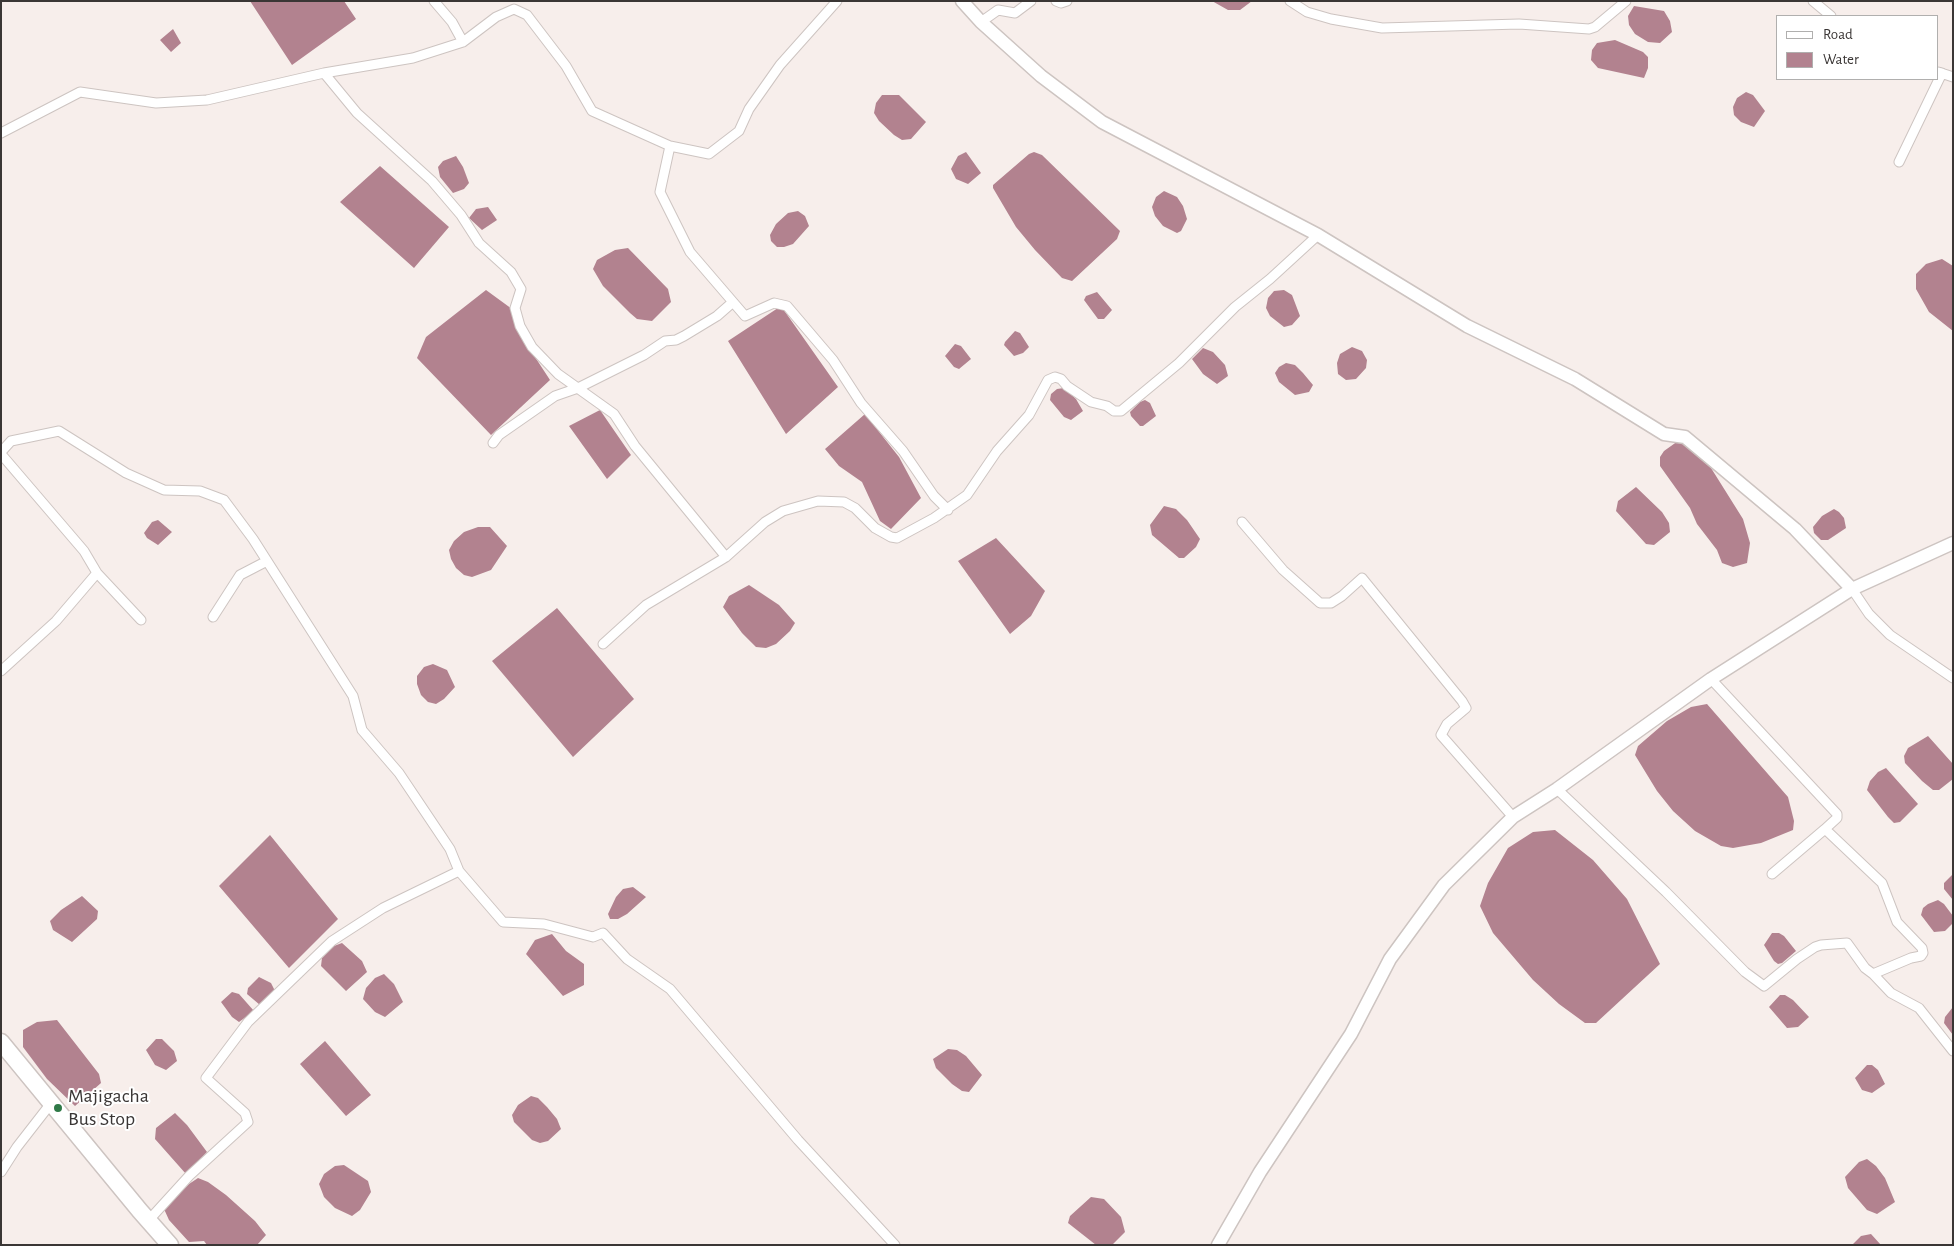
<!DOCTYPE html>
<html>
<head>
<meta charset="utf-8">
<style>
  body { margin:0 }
  #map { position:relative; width:1954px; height:1246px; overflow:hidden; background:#f7eeeb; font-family:"Alegreya Sans",sans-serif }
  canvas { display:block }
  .frame { position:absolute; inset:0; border:2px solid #3a3635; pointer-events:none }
  .legend { position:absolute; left:1776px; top:15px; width:162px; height:65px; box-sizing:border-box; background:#fff; border:1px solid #b0afae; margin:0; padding:6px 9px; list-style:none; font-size:15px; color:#3a3635 }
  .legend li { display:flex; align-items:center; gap:10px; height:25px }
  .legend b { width:25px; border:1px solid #b0afae }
</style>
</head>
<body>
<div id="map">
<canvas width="1954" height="1246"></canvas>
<div class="frame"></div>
<ul class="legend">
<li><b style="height:6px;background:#fff"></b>Road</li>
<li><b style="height:14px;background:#b2828f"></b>Water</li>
</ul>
</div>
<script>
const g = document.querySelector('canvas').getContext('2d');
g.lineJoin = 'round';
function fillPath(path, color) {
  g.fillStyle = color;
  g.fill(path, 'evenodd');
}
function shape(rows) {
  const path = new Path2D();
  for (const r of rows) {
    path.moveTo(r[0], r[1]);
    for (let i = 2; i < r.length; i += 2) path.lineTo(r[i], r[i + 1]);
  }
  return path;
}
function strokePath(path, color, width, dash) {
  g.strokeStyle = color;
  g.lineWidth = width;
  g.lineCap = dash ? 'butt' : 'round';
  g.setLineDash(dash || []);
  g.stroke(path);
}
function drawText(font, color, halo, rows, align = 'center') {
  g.font = font + ' "Alegreya Sans",sans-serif';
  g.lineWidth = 4;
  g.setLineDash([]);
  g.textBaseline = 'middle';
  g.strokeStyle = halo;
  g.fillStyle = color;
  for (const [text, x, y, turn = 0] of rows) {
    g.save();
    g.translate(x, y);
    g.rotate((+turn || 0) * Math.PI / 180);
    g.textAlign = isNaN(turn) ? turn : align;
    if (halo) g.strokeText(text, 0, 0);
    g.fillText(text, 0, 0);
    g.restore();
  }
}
fillPath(shape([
  [250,1,344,1,356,19,292,65],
  [1212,1,1252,1,1240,10,1228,10],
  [1634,6,1664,11,1670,21,1672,32,1660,43,1648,42,1635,34,1629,25,1628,16],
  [173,29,181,43,171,52,160,40],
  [1615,40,1643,52,1648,57,1648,68,1644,78,1598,68,1591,60,1592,50,1597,43],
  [1746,92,1753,95,1765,111,1754,127,1741,122,1734,115,1733,107,1737,98],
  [882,95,899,95,926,122,911,139,902,140,894,135,879,121,874,113,876,103],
  [966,152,981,173,968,184,956,179,951,169,958,156],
  [1034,152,1042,155,1120,231,1117,239,1072,281,1062,278,1035,250,1016,227,993,188,993,185,1029,154],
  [456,156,463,167,469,183,464,189,453,193,440,177,438,167,443,161],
  [380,166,449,227,414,268,340,202],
  [1164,191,1177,197,1183,206,1187,219,1181,231,1177,233,1163,226,1155,216,1152,207,1156,197],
  [488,207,497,220,482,230,469,218,476,209],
  [798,211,805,216,809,226,793,244,784,247,777,247,771,241,770,235,776,224,788,213],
  [628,248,668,289,671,302,652,321,637,319,630,313,603,286,593,269,597,260,615,250],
  [1942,259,1953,266,1953,331,1929,312,1916,289,1916,274,1926,264],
  [486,290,512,309,516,328,550,380,491,435,417,358,426,337],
  [1284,290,1292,295,1300,316,1292,325,1284,327,1270,316,1266,308,1268,298,1274,291],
  [1097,292,1112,310,1104,319,1098,319,1084,300,1086,296],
  [781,306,838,387,786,434,728,341],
  [1015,331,1020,333,1029,347,1023,353,1014,356,1004,345,1005,342],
  [955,344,961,346,971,359,959,369,954,367,945,356],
  [1352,347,1362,351,1367,360,1366,368,1356,379,1346,380,1338,374,1337,363,1340,354],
  [1203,348,1213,352,1225,365,1228,376,1217,384,1203,374,1192,359],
  [1286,363,1295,365,1303,373,1313,385,1309,392,1295,395,1279,382,1275,373,1279,367],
  [1064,388,1076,399,1083,411,1071,420,1064,417,1050,400,1051,394,1057,389],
  [1145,400,1150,403,1156,416,1143,426,1140,426,1131,416,1130,412,1140,402],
  [600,410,631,455,607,479,569,426],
  [865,414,899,457,921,498,891,529,880,521,862,482,839,466,825,449],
  [1678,441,1685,443,1706,460,1743,519,1750,543,1747,563,1733,567,1722,563,1717,550,1697,524,1690,508,1660,466,1660,457,1664,451],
  [1636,487,1662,512,1669,523,1670,532,1654,545,1646,544,1616,511,1618,501],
  [1164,506,1176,509,1187,520,1200,539,1196,547,1184,558,1179,558,1152,535,1150,525],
  [1834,509,1839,512,1844,518,1846,528,1828,540,1821,540,1814,533,1813,527,1822,516],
  [158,520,172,532,158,545,147,538,144,533,152,522],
  [478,527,490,527,507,546,491,570,472,577,464,575,456,568,451,559,449,550,454,541,464,532],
  [996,538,1045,591,1031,616,1010,634,958,561],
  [749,585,779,605,795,623,790,631,776,644,766,648,756,647,742,633,723,607,729,596],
  [557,608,634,699,573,757,492,661],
  [433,664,447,670,455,687,444,699,436,704,428,702,421,695,417,684,417,676,424,667],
  [1707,704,1788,797,1794,821,1793,830,1761,843,1733,848,1721,846,1695,831,1673,811,1657,791,1635,755,1638,746,1667,721,1691,707],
  [1928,736,1953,764,1953,779,1939,790,1933,790,1922,781,1905,763,1904,756,1908,748],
  [1886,768,1918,804,1900,822,1894,823,1888,817,1867,790,1870,781,1878,772],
  [1555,830,1593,860,1627,899,1660,964,1596,1023,1585,1023,1559,1004,1533,980,1493,933,1480,906,1488,883,1508,848,1533,832],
  [270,835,338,919,289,968,219,886],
  [1953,874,1953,900,1944,889,1944,883],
  [633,887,646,897,627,914,618,919,610,919,608,914,616,897,623,889],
  [82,896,98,911,97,919,72,942,53,930,50,921,61,910],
  [1938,900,1944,904,1953,916,1953,923,1945,931,1934,932,1921,915,1923,908,1928,904],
  [1772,933,1779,933,1784,936,1796,951,1782,963,1778,964,1774,961,1764,945],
  [552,934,566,951,584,964,584,985,563,996,526,954,535,940],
  [342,943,362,961,367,972,346,991,321,966,322,958,334,946],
  [384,974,394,984,403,1002,385,1017,375,1012,363,999,366,988,375,978],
  [259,977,271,983,275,991,260,1005,247,994,248,988],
  [232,992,239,994,254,1011,239,1022,232,1017,221,1002],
  [1780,995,1785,995,1793,1000,1809,1017,1798,1027,1787,1028,1769,1007],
  [1953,1007,1953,1035,1944,1023,1945,1017],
  [57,1020,99,1074,101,1083,75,1106,47,1079,23,1047,23,1030,37,1022],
  [156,1039,162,1039,174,1051,177,1061,166,1070,155,1065,146,1050],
  [325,1041,371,1095,346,1116,300,1064],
  [948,1049,957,1050,966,1056,982,1075,969,1092,962,1091,952,1084,936,1068,933,1059],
  [1867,1065,1872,1065,1878,1070,1885,1084,1872,1093,1862,1090,1855,1078],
  [531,1096,538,1098,547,1107,557,1119,561,1129,548,1141,540,1143,532,1140,514,1122,512,1115,518,1105],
  [175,1113,187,1125,207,1152,186,1174,155,1139,156,1128],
  [1867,1159,1876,1166,1885,1178,1895,1202,1877,1214,1867,1210,1848,1188,1845,1177,1859,1162],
  [344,1165,368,1181,371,1192,360,1210,352,1216,335,1208,324,1197,319,1184,324,1174,335,1166],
  [198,1178,208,1182,226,1195,255,1221,266,1235,257,1245,207,1245,204,1241,189,1242,169,1220,164,1209,189,1184],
  [1091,1197,1104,1199,1121,1217,1125,1232,1112,1245,1096,1245,1068,1223,1070,1216],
  [1871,1234,1881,1245,1852,1245,1861,1236]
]), '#b2828f');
const street = shape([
  [434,1,452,22,463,42],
  [1056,1,1061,3,1067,1],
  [1290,1,1307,12,1331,19,1382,28,1519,24,1589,29,1595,27,1626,1],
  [1813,1,1831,16],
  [981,22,998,10,1015,13,1031,1],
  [1938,72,1953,77],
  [324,73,357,113,432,181,461,215,479,243,511,272,521,289,515,308,520,326,532,347,558,374,614,414,635,446,726,557],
  [1,133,80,92,156,103,207,100,324,73,413,58,463,42,496,17,514,9,527,15,566,66,592,111,670,146,709,154,739,131,749,109,780,65,837,1],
  [670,146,660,192,690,252,745,316,774,303,787,306,833,360,861,403,903,451,934,496,948,510],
  [1899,162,1942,73],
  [493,443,499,435,555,396,578,388,644,355,665,341,676,340,684,336,717,316,733,302],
  [1,452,11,441,59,431,126,473,164,490,200,491,224,500,253,539,353,696,362,730,399,773,450,849,459,871,503,922,544,924,593,937,603,933,627,959,670,989,798,1140,895,1245],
  [1,454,84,551,97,573,141,620],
  [1242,522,1283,570,1320,603,1331,603,1342,596,1362,578,1462,701,1466,708,1447,724,1441,735,1513,817],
  [1852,589,1869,614,1890,635,1953,678],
  [213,617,240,575,267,561],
  [603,644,646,605,726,557,765,522,783,511,818,501,844,502,855,508,875,528,891,537,897,538,934,518,967,495,997,451,1029,415,1048,380,1055,377,1061,379,1067,386,1091,402,1107,406,1114,411,1121,411,1179,363,1235,307,1270,279,1318,235],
  [1,671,56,621,97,573],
  [1557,789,1666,892,1745,972,1764,986,1797,959,1815,947,1821,945,1847,943,1865,968,1873,974,1911,958,1921,956,1923,953,1922,948,1897,922,1882,883,1825,829,1837,818,1837,814,1711,679],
  [1772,874,1825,829],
  [1873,974,1891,993,1919,1008,1953,1051],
  [1,1172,17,1147,52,1102],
  [148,1221,189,1176,248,1122,245,1113,206,1078,248,1022,332,941,383,908,459,871]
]);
const secondary = shape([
  [962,1,981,22,1041,76,1102,122,1318,235,1467,326,1575,379,1664,434,1685,437,1795,529,1852,589],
  [1218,1245,1260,1172,1351,1034,1390,959,1444,885,1513,817,1557,789,1711,679,1852,589,1953,543]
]);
const highway = shape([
  [1,1042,140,1211,170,1245]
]);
strokePath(street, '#cdc4c1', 11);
strokePath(secondary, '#cdc4c1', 15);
strokePath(highway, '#cdc4c1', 19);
strokePath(street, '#fff', 9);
strokePath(secondary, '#fff', 12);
strokePath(highway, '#fff', 16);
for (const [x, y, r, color] of [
  [58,1108,5,"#2f7947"]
]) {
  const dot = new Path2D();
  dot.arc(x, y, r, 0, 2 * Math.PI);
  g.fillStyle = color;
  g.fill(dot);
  strokePath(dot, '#fff', 2);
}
drawText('20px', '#3a3635', '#fff', [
  ["Majigacha",68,1096],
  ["Bus Stop",68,1119]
], 'left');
</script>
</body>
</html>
